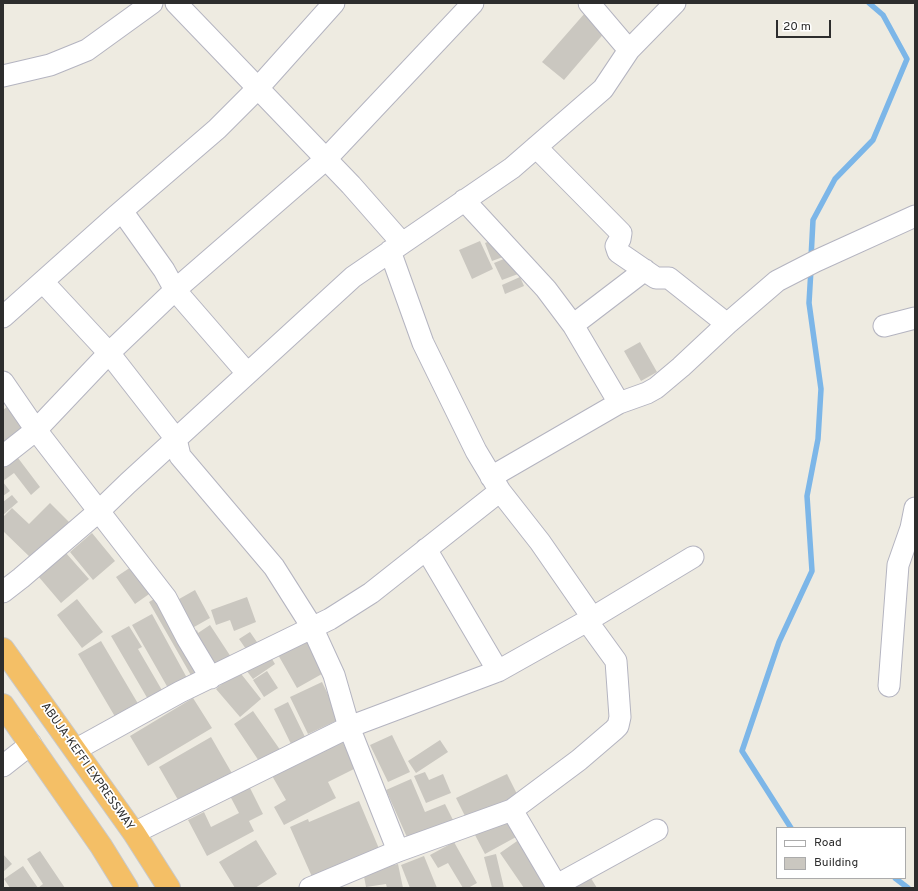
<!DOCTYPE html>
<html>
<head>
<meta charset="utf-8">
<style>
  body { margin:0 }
  #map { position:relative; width:918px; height:891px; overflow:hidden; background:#eeebe1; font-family:Overpass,sans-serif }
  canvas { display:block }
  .frame { position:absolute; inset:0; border:4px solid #2d2d2d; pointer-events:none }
  .legend { position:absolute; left:776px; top:827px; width:130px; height:52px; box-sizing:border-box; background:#fff; border:1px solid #ababab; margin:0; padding:5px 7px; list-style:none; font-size:12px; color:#2d2d2d }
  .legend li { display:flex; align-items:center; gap:8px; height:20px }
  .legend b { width:20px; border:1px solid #ababab }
  .scale { position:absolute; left:776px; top:20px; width:55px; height:18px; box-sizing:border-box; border:2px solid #2d2d2d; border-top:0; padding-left:5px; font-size:12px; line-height:14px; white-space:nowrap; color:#2d2d2d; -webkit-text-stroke:3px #fff; paint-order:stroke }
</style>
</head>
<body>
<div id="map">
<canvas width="918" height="891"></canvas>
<div class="frame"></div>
<ul class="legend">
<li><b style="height:5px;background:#fff"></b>Road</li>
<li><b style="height:11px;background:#cac7c0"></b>Building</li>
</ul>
<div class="scale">20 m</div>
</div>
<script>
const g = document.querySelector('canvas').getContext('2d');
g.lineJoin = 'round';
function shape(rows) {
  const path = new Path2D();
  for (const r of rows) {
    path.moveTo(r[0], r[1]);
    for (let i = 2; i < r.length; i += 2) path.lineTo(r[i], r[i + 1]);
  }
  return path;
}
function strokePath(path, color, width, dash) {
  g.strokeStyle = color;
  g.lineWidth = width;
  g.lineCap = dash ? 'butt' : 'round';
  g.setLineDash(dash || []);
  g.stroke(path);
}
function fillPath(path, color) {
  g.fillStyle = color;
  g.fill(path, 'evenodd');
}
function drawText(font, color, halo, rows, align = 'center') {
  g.font = font + ' Overpass,sans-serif';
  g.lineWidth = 3.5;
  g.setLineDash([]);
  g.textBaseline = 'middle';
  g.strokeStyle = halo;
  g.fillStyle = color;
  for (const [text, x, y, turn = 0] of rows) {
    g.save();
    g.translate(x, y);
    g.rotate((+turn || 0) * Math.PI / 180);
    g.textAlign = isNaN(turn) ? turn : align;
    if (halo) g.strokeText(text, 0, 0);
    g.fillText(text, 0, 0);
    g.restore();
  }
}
strokePath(shape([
  [811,258,813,220,835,179,873,140,907,59,883,15,869,3],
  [791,828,742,751,779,642,812,571,807,496,818,439,821,389,809,303,811,269],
  [895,878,908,888]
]), '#7cb6e8', 5.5);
fillPath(shape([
  [585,13,606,31,564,80,542,62],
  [495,239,503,257,492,261,485,243],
  [480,241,493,269,472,279,459,250],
  [511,256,518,274,502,280,494,263],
  [520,277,524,286,505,294,502,285],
  [640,342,657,372,641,381,624,351],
  [11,404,28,424,3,445,3,410],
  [15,454,40,487,31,495,14,473,3,481,3,463],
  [3,482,10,491,3,496],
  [12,495,18,502,3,515,3,502],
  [50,503,69,522,32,559,3,531,3,517,12,508,29,524],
  [92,533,115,561,93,580,70,552],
  [66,553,89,579,61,603,38,576],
  [134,565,152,592,135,604,116,577],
  [195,590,210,618,187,631,172,603],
  [161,595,203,671,192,677,149,602],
  [247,597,256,622,234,631,230,620,216,625,211,610],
  [77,599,103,632,82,648,57,615],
  [152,614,187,678,168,688,132,625],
  [210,625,231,657,210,671,188,636,197,630,198,633],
  [129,626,142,647,138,649,163,692,149,701,111,636],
  [250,632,259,645,248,652,239,639],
  [310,635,329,670,297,688,277,653],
  [101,641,140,707,117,720,78,654],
  [269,654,275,664,253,679,246,670],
  [238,670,261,699,240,717,216,689],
  [267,671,278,688,264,697,253,680],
  [322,682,340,719,308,734,290,697],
  [193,698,212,728,148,766,130,736],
  [288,702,305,737,291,744,274,709],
  [253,711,283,754,263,767,234,724],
  [392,735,410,772,388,782,370,745],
  [211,737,233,775,181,805,159,767],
  [340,737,356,768,328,782,336,798,284,825,274,807,286,800,271,774],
  [440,740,448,752,416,773,408,761],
  [425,772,429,780,443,774,451,793,426,803,414,776],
  [507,774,519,798,468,822,456,798],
  [411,779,425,812,445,804,455,824,410,844,386,790],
  [248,784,263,814,249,821,254,831,207,856,188,820,204,812,211,827,239,813,229,794],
  [359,801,380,851,313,879,290,827,308,819,309,822],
  [506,819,516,837,485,854,475,835],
  [520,839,551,883,544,888,524,888,500,853],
  [256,840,277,874,255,888,235,888,219,862],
  [454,842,477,883,468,888,463,888,448,863,438,868,430,855],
  [40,851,65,888,10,888,4,879,23,866,38,888,43,884,27,859],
  [3,854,12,864,3,872],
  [496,854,504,888,492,888,484,857],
  [424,856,437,888,410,888,401,865],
  [398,864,403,888,387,888,386,884,366,887,363,871],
  [589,875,597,888,569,888]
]), '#cac7c0');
const minor = shape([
  [176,3,351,185,402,243],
  [589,3,629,50],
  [3,76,50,65,87,50,152,3],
  [536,147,621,233,620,239,616,246,618,252,653,276,656,278,669,278,727,324],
  [464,200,546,289,573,325,619,403],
  [122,211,164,270,175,290,247,373],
  [390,251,423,343,476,451,500,491,540,542,592,617],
  [43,282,109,353,176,439,180,456,274,567,312,627,334,675,349,727,398,851],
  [3,317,116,216,217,129,258,88,334,3],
  [573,325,645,270],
  [884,326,915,318],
  [3,382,36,430,166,598,187,638,211,678],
  [3,456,36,430,109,353,175,290,326,159,473,3],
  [491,477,619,403,647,393,656,388,681,367,727,324,777,281,816,261,915,216],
  [426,549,498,671],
  [3,592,21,578,99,511,128,483,353,277,512,168,603,89,629,50,675,3],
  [889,686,898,565,911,528,915,508],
  [75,750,180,692,330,619,371,593,500,491],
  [3,766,31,744],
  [512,810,558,888],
  [134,833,349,727,498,671,587,621,693,557],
  [557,885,657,830],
  [310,888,398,851,512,810,579,760,614,730,618,726,620,717,616,661,587,621]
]);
const highway = shape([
  [3,649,134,833,169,888],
  [3,705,101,846,127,888]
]);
strokePath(minor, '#b4b4c0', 23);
strokePath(highway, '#c8c8c8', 24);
strokePath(minor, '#fff', 21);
strokePath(highway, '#f4bf66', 22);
drawText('12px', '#2d2d2d', '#fff', [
  ["ABUJA-KEFFI EXPRESSWAY",87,767,55]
]);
</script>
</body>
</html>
